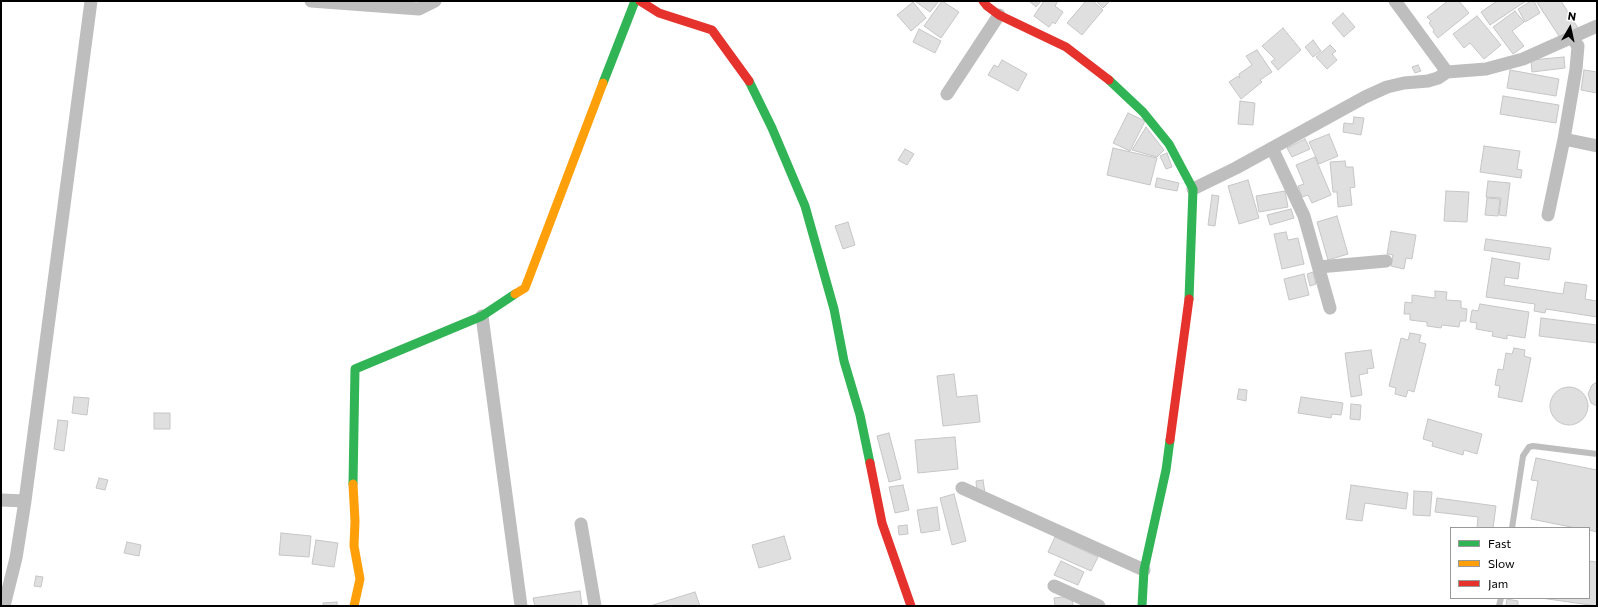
<!DOCTYPE html>
<html>
<head>
<meta charset="utf-8">
<style>
  body { margin:0 }
  #map { position:relative; width:1598px; height:607px; overflow:hidden; background:#fff; font-family:Commissioner,sans-serif }
  canvas { display:block }
  .frame { position:absolute; inset:0; border:2px solid #000; pointer-events:none }
  .legend { position:absolute; left:1450px; top:527px; width:140px; height:72px; box-sizing:border-box; background:#fff; border:1px solid #999; margin:0; padding:5px 7px; list-style:none; font-size:12px; color:#000 }
  .legend li { display:flex; align-items:center; gap:8px; height:20px }
  .legend b { width:20px; border:1px solid #999 }
  .north { position:absolute; left:1550px; top:8px; width:40px; height:40px; -webkit-text-stroke:3px #fff; paint-order:stroke; rotate:9deg; font-size:11px; font-weight:700; line-height:16px; text-align:center; color:#000 }
  .north::after { content:''; display:block; margin:auto; width:14px; height:18px; background:#000; clip-path:polygon(50% 0,100% 100%,50% 72%,0 100%) }
</style>
</head>
<body>
<div id="map">
<canvas width="1598" height="607"></canvas>
<div class="frame"></div>
<ul class="legend">
<li><b style="height:5px;background:#30b455"></b>Fast</li>
<li><b style="height:5px;background:#ff9f0a"></b>Slow</li>
<li><b style="height:5px;background:#e5322d"></b>Jam</li>
</ul>
<div class="north">N</div>
</div>
<script>
const g = document.querySelector('canvas').getContext('2d');
g.lineJoin = 'round';
function fillPath(path, color) {
  g.fillStyle = color;
  g.fill(path, 'evenodd');
}
function shape(rows) {
  const path = new Path2D();
  for (const r of rows) {
    if (r.length === 3) {
      path.moveTo(r[0] + r[2], r[1]);
      path.arc(r[0], r[1], r[2], 0, 2 * Math.PI);
      continue;
    }
    path.moveTo(r[0], r[1]);
    for (let i = 2; i < r.length; i += 2) path.lineTo(r[i], r[i + 1]);
  }
  return path;
}
function strokePath(path, color, width, dash) {
  g.strokeStyle = color;
  g.lineWidth = width;
  g.lineCap = dash ? 'butt' : 'round';
  g.setLineDash(dash || []);
  g.stroke(path);
}
const building = shape([
  [915,1,939,1,930,12,915,1],
  [942,1,959,12,941,38,924,26,942,1],
  [1029,1,1041,1,1036,7,1029,1],
  [1044,1,1058,1,1055,6,1063,12,1055,24,1053,22,1049,27,1034,16,1044,1],
  [1086,1,1093,1,1103,10,1082,35,1067,23,1086,1],
  [1096,1,1110,1,1103,8,1096,1],
  [1448,1,1459,1,1469,13,1438,38,1433,32,1434,30,1429,23,1431,21,1427,17,1448,1],
  [1497,1,1526,1,1490,25,1481,12,1497,1],
  [1531,1,1534,1,1540,13,1525,22,1518,9,1531,1],
  [1536,1,1561,1,1578,28,1561,39,1536,1],
  [913,2,926,18,911,31,897,15,913,2],
  [1515,11,1524,22,1512,31,1524,46,1513,54,1493,27,1515,11],
  [1343,13,1355,27,1344,37,1332,23,1343,13],
  [1477,16,1501,45,1484,59,1470,43,1464,48,1453,34,1477,16],
  [1283,28,1301,50,1278,70,1271,62,1275,59,1262,46,1283,28],
  [919,29,941,41,935,53,913,42,919,29],
  [1313,40,1321,51,1313,57,1305,47,1313,40],
  [1330,45,1336,51,1332,54,1337,60,1327,69,1316,57,1330,45],
  [1257,50,1272,72,1260,80,1262,82,1241,99,1229,82,1238,76,1239,78,1240,77,1239,74,1252,65,1246,56,1257,50],
  [1564,57,1565,68,1532,72,1531,60,1564,57],
  [1002,60,1027,74,1018,91,988,75,994,65,998,67,1002,60],
  [1418,65,1421,71,1415,73,1412,67,1418,65],
  [1510,70,1559,79,1556,96,1507,88,1510,70],
  [1584,70,1597,72,1597,93,1581,90,1584,70],
  [1503,96,1559,105,1556,123,1500,114,1503,96],
  [1240,101,1255,103,1253,125,1238,124,1240,101],
  [1128,113,1145,121,1130,151,1113,143,1128,113],
  [1354,117,1364,118,1361,135,1343,132,1344,123,1353,124,1354,117],
  [1146,127,1164,150,1157,157,1132,150,1146,127],
  [1329,134,1338,156,1319,164,1309,142,1329,134],
  [1305,139,1310,149,1292,157,1287,148,1305,139],
  [1484,146,1520,151,1517,169,1522,170,1521,178,1480,172,1484,146],
  [1113,148,1157,158,1150,185,1107,175,1113,148],
  [905,149,914,154,907,165,898,160,905,149],
  [1167,153,1172,167,1166,169,1160,156,1167,153],
  [1315,157,1331,195,1312,203,1308,195,1302,197,1298,186,1304,184,1296,165,1315,157],
  [1345,161,1346,167,1353,167,1355,187,1350,188,1352,205,1338,207,1337,192,1333,192,1330,162,1345,161],
  [1157,178,1179,183,1177,191,1155,187,1157,178],
  [1248,180,1259,218,1239,224,1228,186,1248,180],
  [1488,181,1510,183,1506,216,1499,215,1501,198,1486,197,1488,181],
  [1285,191,1288,207,1259,212,1256,196,1285,191],
  [1446,191,1469,192,1467,222,1444,221,1446,191],
  [1212,195,1219,196,1215,226,1208,225,1212,195],
  [1487,198,1500,199,1498,216,1485,215,1487,198],
  [1291,209,1294,218,1270,225,1267,215,1291,209],
  [1337,216,1348,254,1328,260,1317,222,1337,216],
  [848,222,855,245,843,249,835,226,848,222],
  [1391,231,1416,235,1412,259,1406,258,1404,269,1391,266,1393,255,1387,254,1391,231],
  [1286,232,1288,240,1298,238,1304,264,1282,269,1274,234,1286,232],
  [1486,239,1551,248,1549,260,1484,250,1486,239],
  [1492,258,1520,263,1518,279,1505,277,1504,285,1563,294,1565,282,1587,285,1585,299,1597,301,1597,317,1546,309,1545,313,1534,311,1535,304,1486,297,1492,258],
  [1313,272,1316,284,1310,286,1307,274,1313,272],
  [1304,274,1309,295,1289,300,1284,279,1304,274],
  [1435,291,1447,292,1446,300,1461,301,1461,308,1467,309,1466,321,1460,321,1459,327,1442,325,1441,328,1427,326,1427,322,1410,320,1410,314,1404,314,1405,302,1412,303,1412,295,1435,298,1435,291],
  [1480,304,1529,312,1525,338,1507,335,1507,339,1492,336,1493,332,1476,329,1477,323,1470,322,1472,310,1478,311,1480,304],
  [1541,318,1597,325,1597,343,1539,336,1541,318],
  [1410,333,1421,335,1419,342,1426,344,1414,392,1408,390,1406,397,1395,394,1396,388,1389,386,1401,338,1408,340,1410,333],
  [1514,348,1525,350,1524,356,1531,358,1522,402,1498,397,1500,386,1495,385,1498,369,1503,370,1506,353,1512,354,1514,348],
  [1371,350,1374,368,1367,369,1368,373,1359,375,1362,395,1351,397,1345,353,1371,350],
  [954,374,957,397,977,395,980,422,943,426,937,376,954,374],
  [1597,382,1597,406,1591,403,1588,394,1592,385,1597,382],
  [1569,406,19],
  [1239,389,1247,390,1246,401,1237,399,1239,389],
  [74,397,89,398,87,415,72,413,74,397],
  [1301,397,1343,403,1341,415,1332,414,1331,418,1298,413,1301,397],
  [1351,404,1361,405,1360,420,1350,419,1351,404],
  [154,413,170,413,170,429,154,429,154,413],
  [1428,419,1482,434,1477,454,1464,450,1463,455,1432,446,1433,442,1423,439,1428,419],
  [58,420,68,421,64,451,54,449,58,420],
  [889,433,901,479,889,482,877,436,889,433],
  [955,437,958,469,918,473,915,440,955,437],
  [1536,458,1597,470,1597,532,1589,530,1589,528,1576,528,1531,519,1538,481,1531,480,1536,458],
  [99,478,108,480,105,490,96,488,99,478],
  [983,480,985,493,977,494,976,481,983,480],
  [903,485,909,510,895,513,889,487,903,485],
  [1351,485,1408,493,1406,509,1365,503,1362,521,1346,519,1351,485],
  [1414,491,1432,492,1430,516,1413,515,1414,491],
  [954,494,966,541,952,545,940,498,954,494],
  [1437,498,1496,506,1493,528,1477,528,1478,517,1435,512,1437,498],
  [937,507,940,530,921,533,917,510,937,507],
  [907,525,908,534,899,535,898,526,907,525],
  [281,533,311,536,309,557,279,555,281,533],
  [784,536,791,559,759,568,752,545,784,536],
  [1055,537,1098,557,1091,571,1048,552,1055,537],
  [316,540,338,543,334,567,312,564,316,540],
  [127,542,141,545,139,556,124,553,127,542],
  [1061,561,1084,572,1078,585,1054,575,1061,561],
  [1589,561,1597,562,1597,606,1541,598,1589,598,1589,561],
  [36,576,43,577,41,587,34,586,36,576],
  [580,591,582,606,535,606,533,598,580,591],
  [695,592,700,606,653,606,653,605,695,592],
  [1072,596,1073,606,1055,606,1054,598,1072,596],
  [1507,599,1518,601,1518,606,1506,606,1507,599],
  [337,602,337,606,323,606,323,603,337,602]
]);
fillPath(building, '#dfdfdf');
strokePath(building, '#c6c6c6', 1);
strokePath(shape([
  [1512,528,1523,456,1529,447,1533,446,1597,454],
  [1499,606,1501,598]
]), '#bebebe', 6);
strokePath(shape([
  [311,1,419,9,435,1],
  [1395,1,1447,72],
  [947,94,999,15],
  [1564,139,1597,146],
  [1272,148,1304,216,1330,308],
  [1193,189,1236,168,1365,97,1387,87,1404,83,1428,81,1438,78,1447,72,1486,69,1523,59,1597,26],
  [1548,215,1564,139,1576,69,1578,46,1572,38],
  [1319,267,1386,261],
  [482,316,521,606],
  [962,488,1144,570],
  [1,500,25,501],
  [581,524,595,606],
  [1054,586,1099,606],
  [4,606,16,558,25,501,91,1]
]), '#bebebe', 13);
strokePath(shape([
  [1109,80,1143,112,1169,144,1193,189,1189,299],
  [749,81,772,128,805,206,834,309,844,361,860,415,870,463],
  [603,83,635,1],
  [353,484,355,369,482,316,515,294],
  [1142,606,1144,570,1166,470,1170,440]
]), '#30b455', 9);
strokePath(shape([
  [515,294,525,288,603,83],
  [353,484,355,521,354,546,360,579,354,606]
]), '#ff9f0a', 9);
strokePath(shape([
  [640,1,659,13,712,30,749,81],
  [983,1,987,6,999,15,1066,47,1109,80],
  [1170,440,1189,299],
  [870,463,882,523,911,606]
]), '#e5322d', 9);
</script>
</body>
</html>
